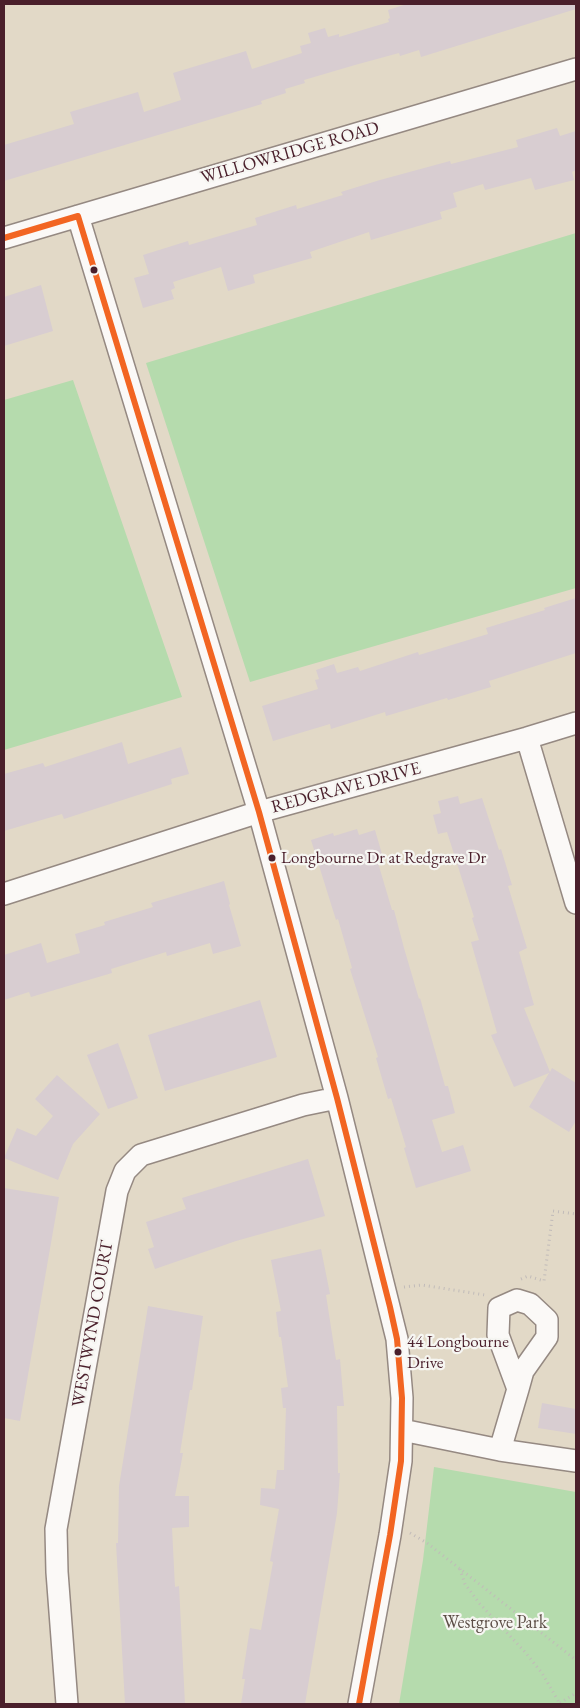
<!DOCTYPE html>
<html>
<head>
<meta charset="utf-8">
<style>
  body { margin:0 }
  #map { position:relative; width:580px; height:1708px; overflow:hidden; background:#e2d9c7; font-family:"EB Garamond",serif }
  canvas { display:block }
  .frame { position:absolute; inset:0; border:5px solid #4a1f2b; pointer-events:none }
</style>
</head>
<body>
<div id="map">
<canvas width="580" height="1708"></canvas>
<div class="frame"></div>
</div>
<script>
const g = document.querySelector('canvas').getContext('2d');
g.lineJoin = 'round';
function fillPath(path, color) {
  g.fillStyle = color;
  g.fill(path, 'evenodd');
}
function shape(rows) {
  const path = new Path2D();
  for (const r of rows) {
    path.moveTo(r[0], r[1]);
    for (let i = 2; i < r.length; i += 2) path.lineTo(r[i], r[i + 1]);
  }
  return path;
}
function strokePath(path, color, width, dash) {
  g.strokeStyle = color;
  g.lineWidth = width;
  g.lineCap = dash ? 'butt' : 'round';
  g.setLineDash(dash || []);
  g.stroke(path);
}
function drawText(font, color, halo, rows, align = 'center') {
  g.font = font + ' "EB Garamond",serif';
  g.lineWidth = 4.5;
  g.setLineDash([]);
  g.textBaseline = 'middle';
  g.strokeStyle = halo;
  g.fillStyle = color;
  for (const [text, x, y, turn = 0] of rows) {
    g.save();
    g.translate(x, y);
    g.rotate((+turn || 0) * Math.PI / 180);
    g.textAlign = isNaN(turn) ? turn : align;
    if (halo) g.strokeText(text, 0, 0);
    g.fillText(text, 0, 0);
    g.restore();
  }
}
fillPath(shape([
  [576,233,576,588,250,682,146,363],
  [73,380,182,697,4,750,4,400],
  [434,1467,576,1492,576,1704,399,1704,423,1560]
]), '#b5dbad');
fillPath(shape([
  [407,4,576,4,576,9,421,57,419,50,400,56,399,53,355,65,304,80,305,83,285,89,286,93,261,101,262,104,4,181,4,145,74,124,70,112,138,92,144,112,181,100,173,73,246,51,252,69,302,53,300,46,311,43,308,33,325,28,328,37,339,34,339,37,389,22,388,19,390,18,388,10],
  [557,128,560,136,576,131,576,170,572,172,574,180,535,190,531,178,485,190,483,184,453,193,457,207,440,212,442,219,371,240,369,232,310,252,312,258,253,275,255,283,228,291,221,267,173,282,175,288,171,290,174,299,143,308,134,278,149,274,143,255,188,241,189,245,257,225,255,218,296,205,297,209,343,195,341,192,380,180,450,161,451,164,518,147,516,140],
  [41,285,53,331,4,346,4,297],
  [576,598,576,653,489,681,491,687,448,700,447,698,386,716,385,712,331,729,330,724,273,741,262,706,318,689,315,680,319,679,316,670,334,664,337,673,358,667,360,671,418,652,419,655,488,634,486,628,545,610,544,608],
  [122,742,128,764,181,747,189,774,171,779,172,784,64,819,62,814,4,831,4,774,43,763,45,767],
  [458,796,460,804,482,798,499,850,501,849,512,885,508,886,527,948,519,952,534,1005,524,1008,550,1072,552,1068,576,1083,576,1121,569,1132,529,1107,549,1073,514,1087,491,1035,497,1033,471,942,479,940,472,918,474,917,447,832,438,834,433,815,441,813,438,801],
  [357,829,359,835,375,830,382,854,376,856,392,910,394,910,404,948,419,999,420,998,445,1086,448,1086,455,1113,432,1120,442,1152,463,1145,471,1171,416,1188,404,1148,406,1147,391,1098,388,1099,376,1058,378,1057,350,969,352,968,338,919,336,920,311,840,333,833,334,836],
  [224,881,230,904,229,905,241,946,213,954,210,943,167,956,166,952,111,969,112,973,31,997,29,992,4,1000,4,955,41,943,47,963,80,953,75,934,105,925,104,922,153,907,151,903],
  [260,1000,277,1057,165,1091,148,1035],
  [118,1043,138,1098,108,1109,87,1055],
  [57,1075,100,1114,73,1144,58,1180,4,1158,17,1128,36,1136,53,1116,35,1099],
  [308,1159,325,1216,236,1241,155,1269,148,1249,154,1247,146,1222,186,1209,182,1198],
  [4,1188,59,1197,20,1421,4,1418],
  [321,1249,330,1294,326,1295,336,1360,340,1359,344,1406,337,1406,338,1473,340,1473,337,1513,309,1680,305,1704,241,1704,245,1679,242,1679,250,1628,261,1630,273,1562,270,1561,279,1509,260,1505,261,1488,275,1489,277,1470,284,1470,286,1408,283,1408,281,1388,288,1387,281,1337,279,1337,276,1312,281,1311,271,1260],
  [148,1306,203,1316,192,1390,190,1390,180,1453,183,1453,175,1496,189,1496,189,1527,172,1528,175,1587,179,1586,185,1704,125,1704,116,1543,118,1543,119,1486],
  [542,1403,576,1409,576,1434,538,1428]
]), '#d8cdd1');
const minor = shape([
  [78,216,259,812,337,1098,397,1339,402,1398,401,1461,390,1535,359,1704],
  [4,238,576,69],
  [527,738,576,903],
  [4,894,259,812,527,738,576,723],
  [402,1430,500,1450,576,1461],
  [500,1450,518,1389,523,1371,547,1337,547,1320,530,1304,517,1300,499,1308,498,1335,518,1389],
  [67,1704,57,1572,56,1529,117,1191,125,1171,141,1155,303,1105,337,1098]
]);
strokePath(minor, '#958982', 24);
strokePath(shape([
  [521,1279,528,1276,544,1281,553,1211,576,1214],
  [404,1287,422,1285,485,1295],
  [410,1533,427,1543,576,1660],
  [460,1569,465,1584,480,1604,525,1652,542,1673,560,1704],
  [560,1703,576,1693]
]), '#c1bbb9', 3, [1, 4]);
strokePath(minor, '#fbf9f7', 21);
strokePath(shape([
  [4,238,78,216,259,812,337,1098,390,1307,397,1339,402,1398,401,1461,390,1535,359,1704]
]), '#f26522', 6);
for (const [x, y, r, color] of [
  [94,270,4.5,"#4a1f2b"],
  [272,858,4.5,"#4a1f2b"],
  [398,1352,4.5,"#4a1f2b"]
]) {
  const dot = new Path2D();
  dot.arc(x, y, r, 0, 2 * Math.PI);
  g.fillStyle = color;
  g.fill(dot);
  strokePath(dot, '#f6f6f2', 2);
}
drawText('17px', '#4a1f2b', '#f6f6f2', [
  ["Longbourne Dr at Redgrave Dr",281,858],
  ["44 Longbourne",407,1342],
  ["Drive",407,1363]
], 'left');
drawText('18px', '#4a1f2b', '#f6f6f2', [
  ["WILLOWRIDGE ROAD",290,153,-16],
  ["REDGRAVE DRIVE",346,788,-15],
  ["WESTWYND COURT",93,1324,-80]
]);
drawText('18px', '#5c4e46', '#f6f6f2', [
  ["Westgrove Park",495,1623]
]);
</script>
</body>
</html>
